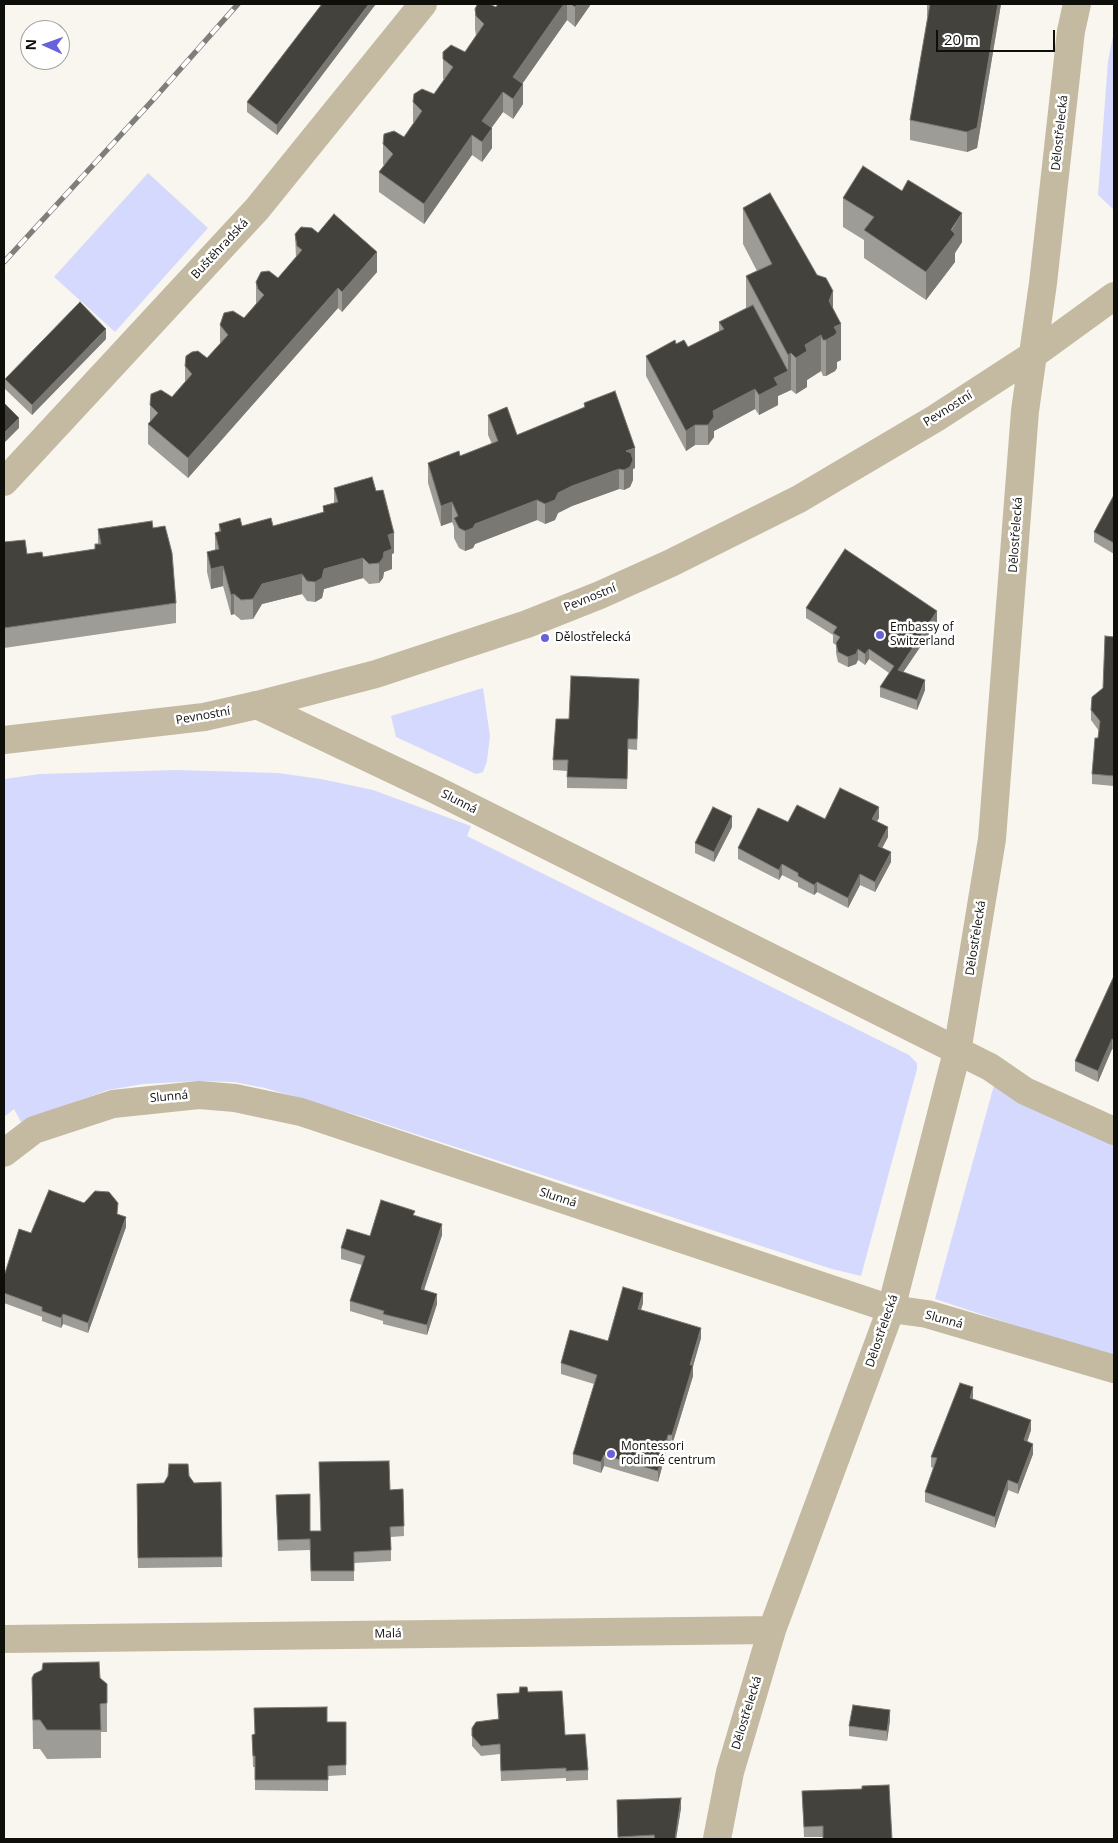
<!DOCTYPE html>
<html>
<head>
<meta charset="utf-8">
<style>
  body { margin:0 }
  #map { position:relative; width:1118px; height:1843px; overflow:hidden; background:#f9f6f0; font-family:"Open Sans",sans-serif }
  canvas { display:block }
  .frame { position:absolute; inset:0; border:5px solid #0e0e0b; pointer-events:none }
  .north { position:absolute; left:20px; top:20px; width:50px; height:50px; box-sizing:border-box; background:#fff; border:1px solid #9f9f9d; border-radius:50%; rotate:272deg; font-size:14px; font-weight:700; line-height:20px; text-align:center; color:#0e0e0b }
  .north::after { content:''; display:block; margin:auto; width:18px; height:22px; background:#6761db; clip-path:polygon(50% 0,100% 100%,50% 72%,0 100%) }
  .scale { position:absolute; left:936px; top:30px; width:119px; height:22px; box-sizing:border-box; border:2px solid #0e0e0b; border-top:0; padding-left:6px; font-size:15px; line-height:18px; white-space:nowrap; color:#0e0e0b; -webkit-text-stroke:4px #fff; paint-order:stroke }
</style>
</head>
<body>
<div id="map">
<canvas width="1118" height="1843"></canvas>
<div class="frame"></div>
<div class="north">N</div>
<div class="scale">20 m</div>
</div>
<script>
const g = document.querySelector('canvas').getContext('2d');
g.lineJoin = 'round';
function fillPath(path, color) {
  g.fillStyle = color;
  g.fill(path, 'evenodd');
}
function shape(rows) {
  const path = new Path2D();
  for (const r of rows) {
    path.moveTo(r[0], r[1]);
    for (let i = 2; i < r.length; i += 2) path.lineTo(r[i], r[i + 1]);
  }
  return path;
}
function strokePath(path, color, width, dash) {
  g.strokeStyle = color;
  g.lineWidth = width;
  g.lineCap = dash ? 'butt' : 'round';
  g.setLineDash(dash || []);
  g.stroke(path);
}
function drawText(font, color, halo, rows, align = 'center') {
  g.font = font + ' "Open Sans",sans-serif';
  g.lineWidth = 5;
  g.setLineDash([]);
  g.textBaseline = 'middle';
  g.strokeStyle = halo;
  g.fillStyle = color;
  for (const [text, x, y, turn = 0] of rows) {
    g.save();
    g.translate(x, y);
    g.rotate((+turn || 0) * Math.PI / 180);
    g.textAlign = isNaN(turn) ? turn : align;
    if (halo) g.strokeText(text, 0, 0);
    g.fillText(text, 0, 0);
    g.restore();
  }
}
fillPath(shape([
  [1114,31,1114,210,1098,195,1108,61],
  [148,173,208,228,115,332,54,277],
  [483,688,490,736,487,761,483,772,476,774,396,737,391,716],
  [177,770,278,773,321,779,373,790,471,826,467,836,909,1055,917,1063,917,1069,861,1276,832,1269,360,1116,265,1088,234,1082,199,1081,143,1084,108,1090,21,1122,14,1109,4,1117,4,779,40,774],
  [994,1085,1114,1142,1114,1358,935,1299]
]), '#d5d9fe');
strokePath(shape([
  [4,482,257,209,423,4],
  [257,705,436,790,990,1067,1025,1091,1114,1131],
  [4,1153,34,1130,113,1104,199,1095,235,1098,301,1112,891,1309,927,1314,1114,1369],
  [4,1639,772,1630],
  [717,1839,730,1772,772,1630,891,1309,957,1052,992,839,1025,411,1043,283,1071,31,1077,4]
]), '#c4baa1', 28);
strokePath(shape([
  [4,740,204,717,257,705,376,674,527,624,600,595,671,563,799,499,936,418,1033,355,1114,296]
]), '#c4baa1', 28);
const rail = shape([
  [4,262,152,101,238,4]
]);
strokePath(rail, '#807e7a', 5.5);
strokePath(rail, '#fff', 4, [11]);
fillPath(shape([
  [322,4,277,135,247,112,247,102],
  [498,4,591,4,575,27,567,20,522,84,523,104,513,119,503,112,492,127,492,148,482,162,472,155,424,224,379,192,379,172,384,166,383,164,383,144,404,137,414,123,413,122,413,102,434,94,445,80,443,79,443,52,465,52,476,36,475,29,475,9,496,7],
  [927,4,1001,4,977,148,967,152,910,140,910,120,928,16,927,16],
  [843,198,962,242,955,253,955,262,926,300,864,258,864,240,843,227],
  [743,208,817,275,833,308,841,360,837,362,837,368,835,371,826,376,823,376,821,371,807,380,807,387,796,394,791,390,778,396,778,405,759,415,755,409,714,431,714,437,708,445,695,445,686,451,646,376,646,356,676,344,688,347,719,331,719,322,746,308,746,276,757,271,743,244],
  [318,233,377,272,342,312,338,308,188,478,148,444,148,424,150,422,150,405,172,397,185,382,185,366,207,358,220,344,220,325,244,318,256,304,256,282,278,278,296,258,295,234],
  [106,339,32,415,5,389,5,379],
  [584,403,635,468,633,469,633,480,630,487,624,490,619,489,572,506,558,513,555,520,545,524,537,520,475,544,473,548,465,551,459,548,454,538,454,527,452,522,441,526,428,483,428,463,460,456,492,444,488,435,488,415,517,435,584,408],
  [334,488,394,553,392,554,392,569,384,572,383,578,379,583,369,584,363,578,324,589,322,598,315,602,307,601,302,594,262,604,253,619,241,620,234,614,231,615,223,586,211,589,207,572,207,552,215,550,215,533,219,532,219,524,242,526,273,526,323,513,323,506,334,503],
  [1114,495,1114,554,1094,542,1094,532],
  [153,528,176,603,176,623,4,648,4,542,27,554,43,557,95,549,95,544,98,544,98,529],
  [806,608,937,622,903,672,925,690,917,710,880,697,880,687,889,673,869,659,865,665,858,660,856,664,848,667,838,662,836,653,836,645,833,643,833,635,806,618],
  [1114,637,1114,786,1092,784,1092,774,1098,738,1099,731,1091,720,1091,710,1103,688],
  [639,689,637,750,628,749,627,789,567,788,567,771,553,770,553,760,569,719],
  [879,818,877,821,888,837,882,848,891,862,875,892,860,885,848,908,817,892,814,895,798,887,798,883,782,875,779,880,738,859,738,848,788,822,825,819],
  [732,827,714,862,695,853,695,843],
  [1114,976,1114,1050,1112,1049,1098,1082,1075,1071,1075,1061],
  [117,1214,126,1227,88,1333,63,1324,61,1328,42,1321,42,1317,4,1303,4,1276,31,1233],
  [415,1216,442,1235,424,1290,437,1304,427,1335,383,1324,383,1321,350,1311,350,1301,362,1265,341,1259,341,1248,370,1236],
  [643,1303,641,1310,701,1338,693,1366,693,1376,672,1445,668,1445,658,1482,604,1466,601,1473,573,1464,573,1454,594,1384,561,1374,561,1363,608,1341],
  [973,1397,973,1399,1031,1430,1027,1442,1033,1454,1018,1494,1008,1490,995,1528,925,1502,925,1492,933,1468,931,1467,931,1457],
  [189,1476,194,1483,221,1482,222,1567,138,1568,137,1484,164,1483],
  [403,1489,404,1536,391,1537,391,1561,354,1563,354,1581,311,1581,310,1550,278,1551,276,1495,310,1531,321,1531,390,1490],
  [32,1678,100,1678,107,1703,107,1732,101,1732,101,1758,47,1759,40,1749,33,1749],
  [528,1692,565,1735,588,1770,588,1780,566,1781,566,1778,501,1781,500,1754,481,1756,472,1746,472,1728,498,1719,497,1694],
  [890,1720,887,1741,849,1736,849,1726],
  [327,1722,346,1722,346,1775,328,1776,328,1791,255,1790,255,1767,253,1767,252,1735],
  [889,1785,823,1837,804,1837,802,1791,862,1789],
  [617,1800,681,1808,676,1839,618,1839]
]), '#9e9c96');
fillPath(shape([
  [369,4,376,4,277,135,277,125],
  [564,4,567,4,567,20,513,97,513,77],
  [577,4,591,4,575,27,575,7],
  [998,4,1001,4,977,148,967,152,967,132],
  [523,84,523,104,513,119,513,99],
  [503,92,503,112,482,141,482,121],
  [492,128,492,148,482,162,482,142],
  [472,135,472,155,424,224,424,204],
  [962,213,962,242,955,253,955,262,926,300,926,272],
  [377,252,377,272,342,312,342,292],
  [338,288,338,308,188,478,188,458],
  [833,291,833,327,829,301],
  [841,324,841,360,837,362,837,368,835,371,826,376,826,340,834,327],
  [106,329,106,339,32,415,32,405],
  [821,335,821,371,807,380,807,387,796,394,796,358,805,345],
  [791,353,791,390,778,396,778,405,759,415,759,395,774,378,788,371,788,355],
  [755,389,755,409,714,431,714,437,708,445,708,425,713,411],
  [19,418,19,428,4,443,4,433],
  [695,425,695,445,686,451,686,431],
  [635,448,635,468,633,469,633,480,630,487,624,490,624,470,626,451],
  [619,469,619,489,572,506,558,513,555,520,545,524,545,504,558,493,572,486],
  [537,500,537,520,475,544,473,548,465,551,465,531,475,524],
  [452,502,452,522,441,526,441,506],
  [394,533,394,553,392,554,392,569,384,572,383,578,379,583,379,563,384,552,388,535],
  [363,558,363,578,324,589,322,598,315,602,315,582,324,569],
  [223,566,223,586,211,589,211,569],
  [302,574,302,594,262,604,253,619,253,599,262,584],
  [234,594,234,614,231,615,231,595],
  [937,611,937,622,898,680,898,670],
  [858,649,858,660,856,664,848,667,848,657],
  [869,649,869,659,865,665,865,654],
  [925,680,925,690,917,710,917,700],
  [879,807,879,818,872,829,872,819],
  [732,816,732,827,714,862,714,852],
  [888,827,888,837,878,856,878,846],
  [891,852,891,862,875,892,875,882],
  [782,864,782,875,779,880,779,870],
  [860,874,860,885,848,908,848,898],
  [817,882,817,892,814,895,814,885],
  [1112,1039,1112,1049,1098,1082,1098,1071],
  [126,1217,126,1227,88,1333,88,1323],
  [442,1224,442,1235,421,1299,421,1289],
  [643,1293,643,1303,638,1319,638,1309],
  [437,1294,437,1304,427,1335,427,1325],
  [63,1314,63,1324,61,1328,61,1318],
  [701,1328,701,1338,693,1366,693,1376,672,1445,672,1435],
  [973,1387,973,1397,970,1408,970,1398],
  [1031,1420,1031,1430,1024,1451,1024,1440],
  [668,1435,668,1445,658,1482,658,1471],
  [1033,1444,1033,1454,1018,1494,1018,1484],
  [604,1455,604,1466,601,1473,601,1462],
  [1008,1480,1008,1490,995,1528,995,1517],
  [890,1710,890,1720,887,1741,887,1731],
  [681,1798,681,1808,676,1839,675,1839]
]), '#7a7873');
const building = shape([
  [322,4,369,4,277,125,247,102,322,4],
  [479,4,489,4,496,7,498,4,564,4,513,77,523,84,513,99,503,92,482,121,492,128,482,142,472,135,424,204,379,172,393,154,383,144,384,134,394,131,404,137,422,111,413,102,414,94,422,89,434,94,453,67,443,59,443,52,451,45,465,52,484,24,476,16,475,9,477,5,479,4],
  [571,4,577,4,575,7,571,4],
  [930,4,998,4,977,128,967,132,910,120,930,4],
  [863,166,902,191,908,180,962,213,951,230,955,234,926,272,864,230,874,217,843,198,863,166],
  [770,193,817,275,826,278,833,291,829,301,841,324,834,327,837,332,835,335,826,340,823,340,821,335,805,345,807,351,796,358,791,353,788,355,746,276,772,264,743,208,770,193],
  [334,214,377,252,342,292,338,288,188,458,148,424,158,413,150,405,151,394,161,390,172,397,192,374,185,366,186,356,192,352,198,351,207,358,228,335,220,325,224,313,233,311,244,318,264,295,258,289,256,282,261,272,269,271,278,278,302,250,297,246,295,234,301,227,312,228,318,233,334,214],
  [80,302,106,329,32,405,5,379,80,302],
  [753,305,788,371,774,378,778,385,759,395,755,389,713,411,714,417,708,425,695,425,686,431,646,356,675,340,676,344,684,340,688,347,724,329,719,322,753,305],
  [615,391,635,448,626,451,631,453,633,460,630,467,624,470,619,469,572,486,558,493,555,500,545,504,537,500,475,524,473,528,465,531,459,528,454,518,458,516,452,502,441,506,428,463,459,451,460,456,498,441,488,415,507,407,517,435,585,407,584,403,615,391],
  [4,403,19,418,4,433,4,403],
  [372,477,376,491,383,490,394,533,388,535,392,549,384,552,383,558,379,563,369,564,363,558,324,569,322,578,315,582,307,581,302,574,262,584,253,599,241,600,234,594,231,595,223,566,211,569,207,552,219,549,215,533,221,531,219,524,240,518,242,526,271,518,273,526,324,512,323,506,338,502,334,488,372,477],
  [1114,495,1114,543,1094,532,1114,495],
  [152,521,153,528,165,526,172,553,176,603,4,628,4,542,25,540,27,554,42,552,43,557,95,549,95,544,101,544,98,529,152,521],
  [845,549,937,611,898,670,925,680,917,700,880,687,894,666,869,649,865,654,858,649,856,654,848,657,838,652,836,643,840,637,833,633,837,627,806,608,845,549],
  [1105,636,1114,637,1114,776,1092,774,1095,738,1098,738,1100,721,1091,710,1092,697,1103,688,1105,636],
  [571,676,639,679,637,739,628,739,627,779,567,777,568,760,553,760,556,719,569,719,571,676],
  [840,788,879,807,872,819,888,827,878,846,891,852,875,882,860,874,848,898,817,882,814,885,798,876,798,873,782,864,779,870,738,848,758,808,788,822,797,805,825,819,840,788],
  [713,807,732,816,714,852,695,843,713,807],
  [1114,976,1114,1040,1112,1039,1098,1071,1075,1061,1114,976],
  [49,1190,84,1203,95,1191,109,1192,118,1203,117,1214,126,1217,88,1323,63,1314,61,1318,42,1311,42,1307,4,1293,4,1276,19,1229,31,1233,49,1190],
  [381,1200,415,1211,413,1215,442,1224,421,1289,437,1294,427,1325,383,1314,384,1311,350,1301,365,1256,341,1248,347,1229,370,1236,381,1200],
  [623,1287,643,1293,638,1309,701,1328,690,1365,693,1365,672,1435,668,1435,658,1471,604,1455,601,1462,573,1454,597,1375,561,1363,570,1330,608,1341,623,1287],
  [960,1383,973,1387,970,1398,1031,1420,1024,1440,1033,1444,1018,1484,1008,1480,995,1517,925,1492,937,1458,931,1457,960,1383],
  [389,1461,390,1490,403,1489,404,1526,390,1527,391,1550,354,1552,354,1571,311,1571,310,1539,278,1540,276,1495,310,1494,310,1531,321,1531,319,1462,389,1461],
  [169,1464,188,1464,189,1476,194,1483,221,1482,222,1557,138,1558,137,1484,164,1483,168,1476,169,1464],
  [99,1662,100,1678,107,1684,107,1703,100,1704,101,1730,47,1730,40,1720,33,1720,32,1678,34,1674,42,1670,43,1663,99,1662],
  [520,1687,527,1687,528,1692,562,1691,565,1735,585,1734,588,1770,566,1771,566,1768,501,1771,500,1744,481,1746,472,1736,472,1728,476,1722,499,1719,497,1694,519,1693,520,1687],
  [853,1705,890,1710,887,1731,849,1726,853,1705],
  [327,1707,327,1722,346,1722,346,1765,328,1766,328,1780,255,1780,255,1756,253,1756,252,1735,255,1734,254,1708,327,1707],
  [889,1785,892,1839,823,1839,823,1826,804,1827,802,1791,862,1789,862,1786,889,1785],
  [681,1798,675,1839,655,1839,654,1835,618,1837,617,1800,681,1798]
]);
fillPath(building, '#44423d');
strokePath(building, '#7a7873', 1);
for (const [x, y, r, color] of [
  [880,635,5,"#6761db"],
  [545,638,5,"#6761db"],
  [611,1454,5,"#6761db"]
]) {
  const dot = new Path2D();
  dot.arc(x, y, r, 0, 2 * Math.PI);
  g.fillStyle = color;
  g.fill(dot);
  strokePath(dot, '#fff', 2);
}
drawText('12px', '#0e0e0b', '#fff', [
  ["Dělostřelecká",1060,133,-84],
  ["Buštěhradská",220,249,-47],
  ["Pevnostní",948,409,-32],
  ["Dělostřelecká",1016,535,-86],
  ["Pevnostní",590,598,-22],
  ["Pevnostní",203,716,-10],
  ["Slunná",459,802,27],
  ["Dělostřelecká",976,938,-81],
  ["Slunná",169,1097,-5],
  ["Slunná",558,1198,18],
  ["Slunná",944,1320,15],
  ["Dělostřelecká",882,1331,-71],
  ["Malá",388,1634,-1],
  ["Dělostřelecká",747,1713,-73]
]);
drawText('12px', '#0e0e0b', '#fff', [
  ["Embassy of",890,628],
  ["Switzerland",890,642],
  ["Dělostřelecká",555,638],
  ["Montessori",621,1447],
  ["rodinné centrum",621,1461]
], 'left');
</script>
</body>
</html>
